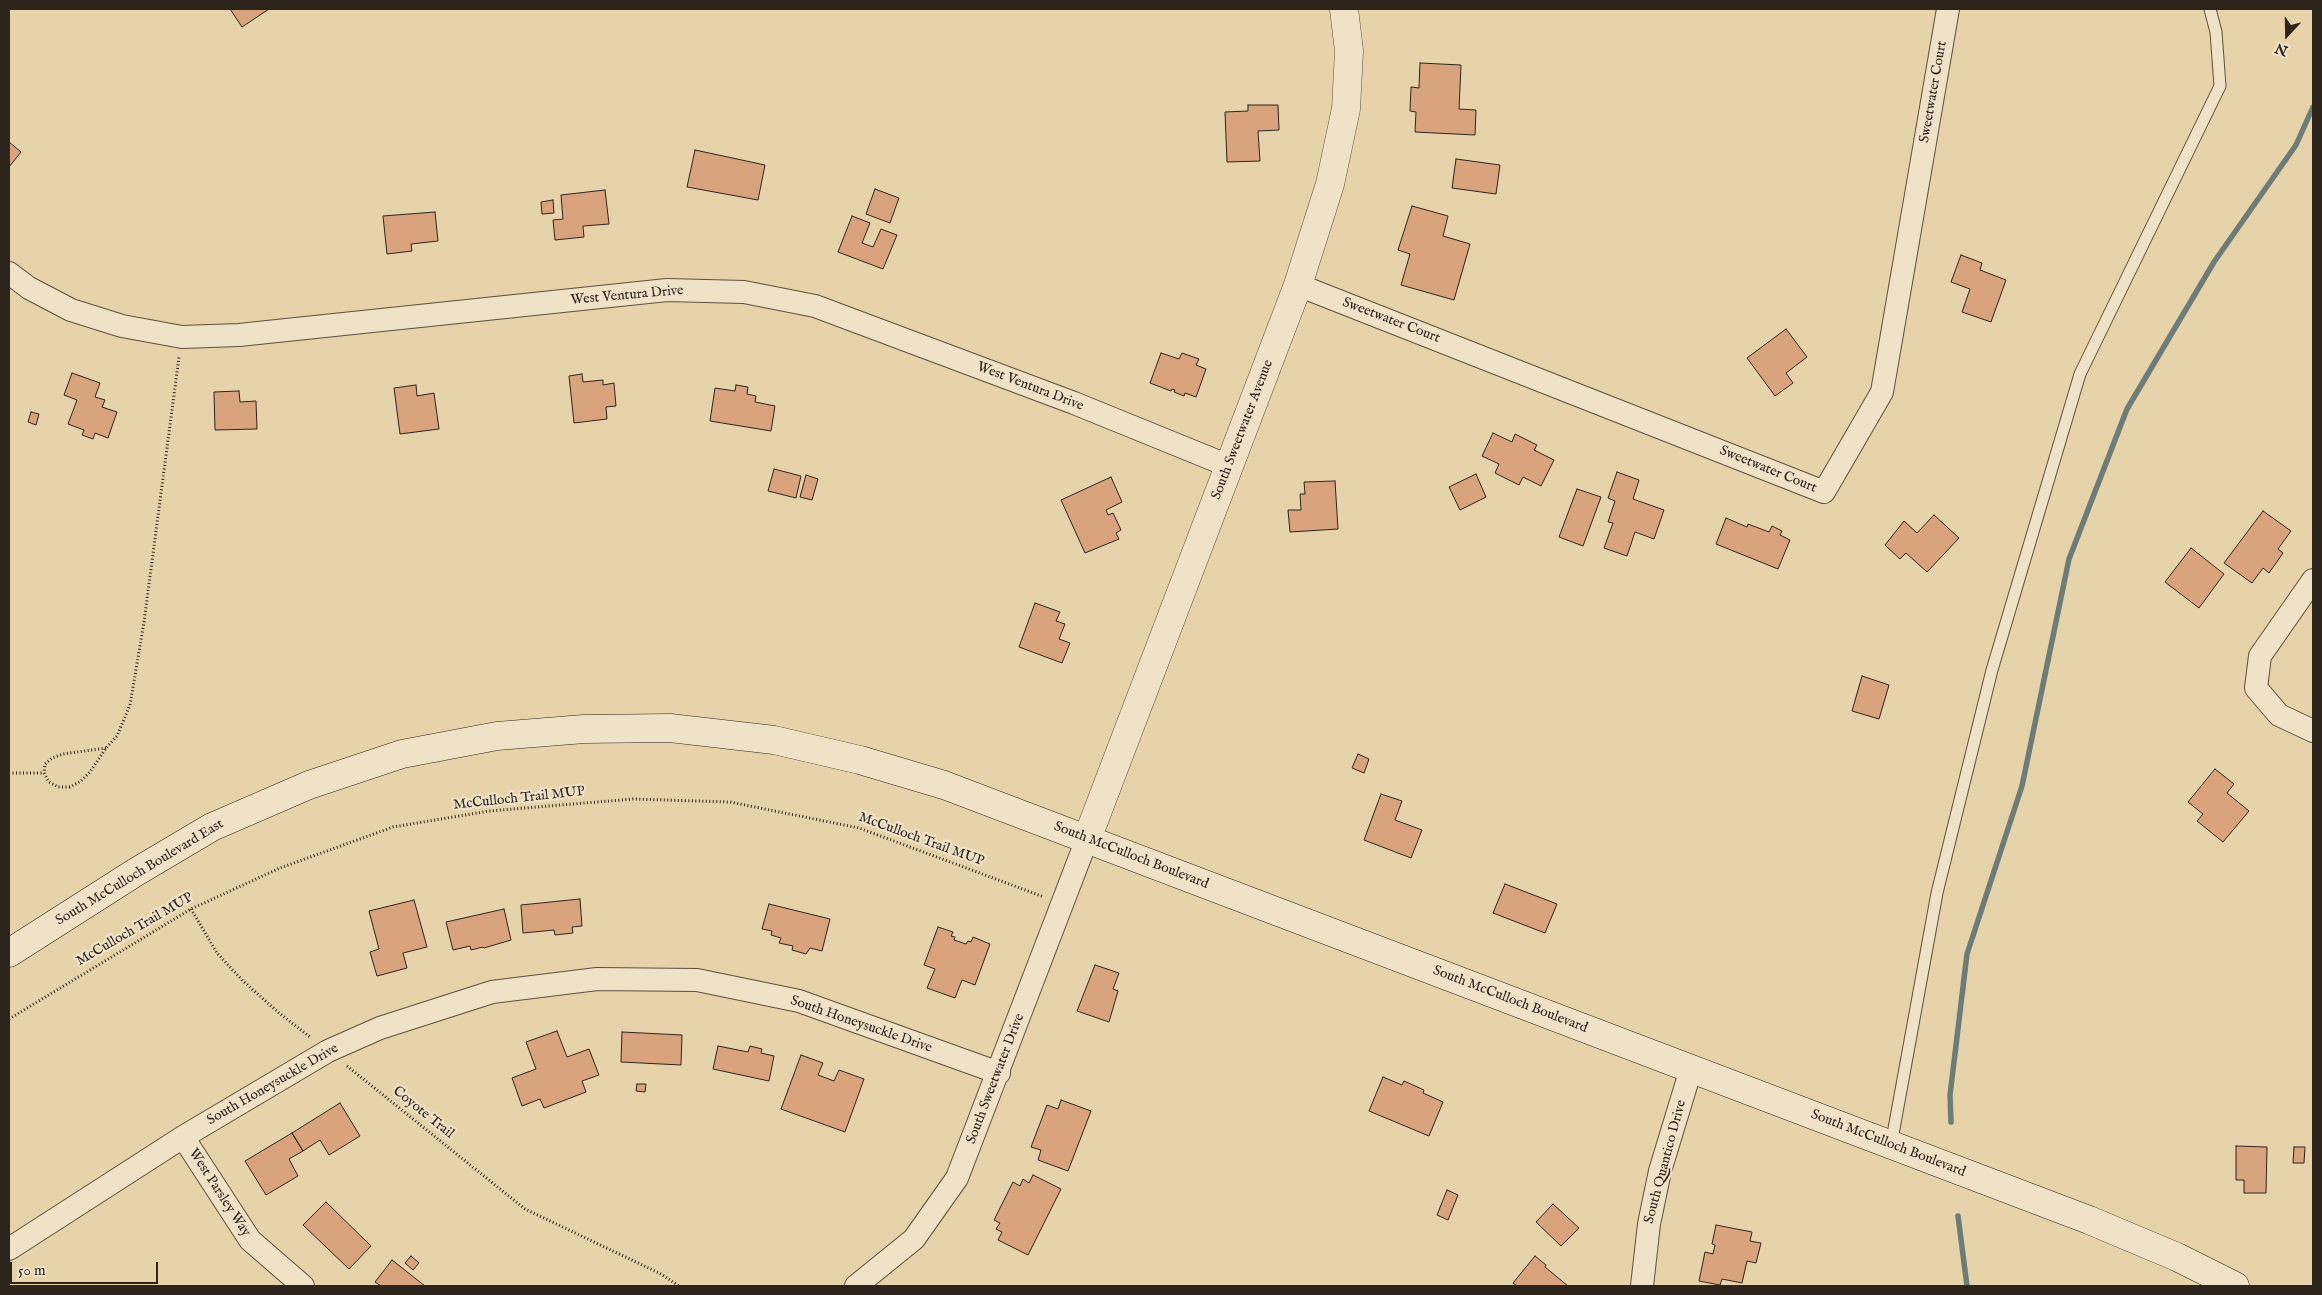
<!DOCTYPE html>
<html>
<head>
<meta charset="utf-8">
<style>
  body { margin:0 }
  #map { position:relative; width:2322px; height:1295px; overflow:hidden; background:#e7d3a9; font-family:"IM FELL English",serif }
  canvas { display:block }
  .frame { position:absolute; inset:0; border:10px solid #2d241c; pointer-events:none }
  .north { position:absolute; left:2262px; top:10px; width:50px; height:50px; -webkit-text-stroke:4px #efe2c7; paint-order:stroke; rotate:201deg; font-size:14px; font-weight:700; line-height:20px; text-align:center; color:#2d241c }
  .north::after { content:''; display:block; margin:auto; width:18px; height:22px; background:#2d241c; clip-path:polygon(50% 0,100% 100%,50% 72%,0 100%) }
  .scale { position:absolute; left:10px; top:1262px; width:148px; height:22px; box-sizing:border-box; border:2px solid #2d241c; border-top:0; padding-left:6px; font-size:15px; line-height:18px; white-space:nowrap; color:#2d241c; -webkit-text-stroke:4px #efe2c7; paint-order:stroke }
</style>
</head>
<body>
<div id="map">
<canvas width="2322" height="1295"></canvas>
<div class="frame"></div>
<div class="north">N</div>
<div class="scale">50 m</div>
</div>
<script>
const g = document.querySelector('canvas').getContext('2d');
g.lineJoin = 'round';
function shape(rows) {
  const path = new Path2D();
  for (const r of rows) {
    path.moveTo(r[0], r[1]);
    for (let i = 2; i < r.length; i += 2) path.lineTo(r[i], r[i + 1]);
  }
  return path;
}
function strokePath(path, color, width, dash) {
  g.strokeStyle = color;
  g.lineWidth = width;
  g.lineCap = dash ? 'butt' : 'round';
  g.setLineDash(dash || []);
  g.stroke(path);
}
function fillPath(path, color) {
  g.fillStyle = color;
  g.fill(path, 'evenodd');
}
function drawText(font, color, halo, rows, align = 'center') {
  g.font = font + ' "IM FELL English",serif';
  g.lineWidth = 4.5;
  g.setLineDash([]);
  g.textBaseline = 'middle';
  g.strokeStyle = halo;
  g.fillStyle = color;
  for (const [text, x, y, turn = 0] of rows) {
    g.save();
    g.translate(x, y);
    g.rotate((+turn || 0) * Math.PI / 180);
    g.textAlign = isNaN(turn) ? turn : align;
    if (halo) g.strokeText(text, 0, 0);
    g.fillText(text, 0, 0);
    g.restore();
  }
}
strokePath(shape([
  [1951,1122,1950,1095,1967,954,2022,786,2069,559,2127,409,2214,262,2296,145,2313,107],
  [1958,1216,1967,1286]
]), '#6e7c77', 5.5);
const building = shape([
  [230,9,269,9,242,27,230,9],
  [1420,63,1461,65,1459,109,1476,110,1475,135,1415,132,1416,112,1410,111,1411,87,1419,88,1420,63],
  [1248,105,1278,105,1279,130,1258,131,1260,161,1227,162,1225,112,1248,111,1248,105],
  [9,142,21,152,9,167,9,142],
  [695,150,765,165,758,200,687,187,695,150],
  [1456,159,1500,165,1496,194,1452,188,1456,159],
  [875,189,899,198,890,223,866,214,875,189],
  [605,190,609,224,583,226,584,237,555,240,553,220,563,219,561,195,605,190],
  [553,200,554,213,542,214,541,202,553,200],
  [1412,206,1448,216,1443,236,1470,244,1454,300,1401,285,1410,254,1398,250,1412,206],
  [435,212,438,241,411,244,412,251,387,254,383,216,435,212],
  [852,216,870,223,862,243,873,247,881,229,897,235,883,269,838,252,852,216],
  [1961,255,1982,263,1980,270,2006,280,1991,322,1962,312,1970,289,1951,282,1961,255],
  [1786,329,1807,357,1786,373,1793,383,1775,396,1747,358,1786,329],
  [1161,353,1179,359,1182,353,1199,359,1196,365,1206,369,1196,397,1185,393,1184,396,1174,392,1175,390,1172,389,1171,391,1150,383,1161,353],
  [72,373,100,383,95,397,105,400,102,407,117,412,108,438,95,433,93,439,82,435,84,430,68,424,77,400,64,395,72,373],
  [582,374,583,382,603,380,603,385,614,383,616,406,606,407,607,419,574,423,569,376,582,374],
  [416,385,417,396,434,393,439,429,400,434,394,388,416,385],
  [736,385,748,387,747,394,756,396,755,402,775,406,771,431,710,421,715,388,735,391,736,385],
  [239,391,240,402,256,401,257,429,215,430,214,392,239,391],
  [31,412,39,414,36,425,28,422,31,412],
  [1493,433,1512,442,1515,434,1537,445,1534,450,1554,460,1541,486,1523,477,1519,485,1495,473,1499,464,1482,456,1493,433],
  [774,469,801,476,796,498,768,491,774,469],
  [1617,472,1639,480,1633,499,1664,510,1654,539,1635,532,1627,556,1604,548,1613,523,1608,522,1615,501,1608,498,1617,472],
  [1476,474,1486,497,1460,510,1449,487,1476,474],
  [806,475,818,479,812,500,800,497,806,475],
  [1111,477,1122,502,1106,510,1108,515,1113,513,1121,530,1116,533,1119,539,1085,553,1061,500,1111,477],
  [1335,481,1338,529,1290,532,1288,510,1301,510,1300,494,1305,494,1304,482,1335,481],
  [1577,489,1601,497,1583,546,1559,537,1577,489],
  [2263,511,2291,531,2278,549,2283,553,2269,573,2263,568,2252,583,2224,563,2263,511],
  [1934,515,1959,538,1927,572,1906,553,1900,559,1885,545,1904,521,1917,533,1934,515],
  [1726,518,1747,527,1748,524,1769,532,1772,526,1782,531,1780,535,1790,540,1778,569,1716,544,1726,518],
  [2191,548,2224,574,2199,608,2165,582,2191,548],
  [1035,603,1060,612,1056,621,1065,624,1059,639,1070,643,1062,663,1019,647,1035,603],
  [1862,676,1889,685,1879,719,1852,711,1862,676],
  [1358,754,1369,759,1364,773,1352,768,1358,754],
  [2215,769,2234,784,2227,793,2249,811,2223,842,2197,821,2203,814,2188,802,2215,769],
  [1381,794,1402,801,1395,820,1422,830,1411,858,1364,840,1381,794],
  [1505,884,1557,904,1545,933,1493,913,1505,884],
  [580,899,582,926,572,927,573,933,555,935,554,930,523,933,521,905,580,899],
  [414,900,427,947,403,953,407,968,377,976,370,952,379,949,369,911,414,900],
  [769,904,830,919,822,951,810,948,806,954,792,950,793,946,779,943,781,938,771,935,772,931,762,929,769,904],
  [504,909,511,940,484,948,483,947,471,950,470,946,453,950,446,922,504,909],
  [938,927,953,932,951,936,955,937,954,940,966,944,968,941,971,942,973,937,990,944,975,985,962,980,955,998,927,988,935,969,924,965,938,927],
  [1095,965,1119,973,1113,989,1118,991,1109,1022,1077,1011,1095,965],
  [557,1031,567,1057,589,1049,599,1075,582,1081,586,1092,544,1108,540,1099,522,1106,512,1078,536,1069,526,1042,557,1031],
  [622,1032,682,1035,681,1065,621,1062,622,1032],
  [718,1046,748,1052,750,1046,762,1049,761,1053,774,1056,769,1081,713,1069,718,1046],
  [801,1055,823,1063,818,1075,834,1081,839,1070,864,1079,845,1132,781,1109,801,1055],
  [1383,1077,1402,1085,1404,1081,1424,1090,1423,1093,1443,1102,1429,1136,1369,1111,1383,1077],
  [637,1084,646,1084,645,1092,636,1091,637,1084],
  [1061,1100,1091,1111,1068,1171,1038,1160,1041,1150,1031,1147,1047,1105,1058,1109,1061,1100],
  [340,1103,360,1136,329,1155,320,1140,303,1151,292,1133,340,1103],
  [292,1133,303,1151,289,1159,298,1176,266,1195,245,1161,292,1133],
  [2236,1146,2267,1147,2266,1193,2244,1193,2244,1180,2236,1180,2236,1146],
  [2294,1147,2305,1147,2304,1163,2293,1163,2294,1147],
  [1033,1175,1061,1189,1028,1255,998,1240,1002,1232,996,1229,1000,1223,994,1220,1013,1182,1020,1186,1023,1179,1029,1183,1033,1175],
  [1447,1190,1458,1195,1448,1220,1437,1215,1447,1190],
  [326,1202,371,1246,349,1269,303,1225,326,1202],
  [1553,1204,1579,1228,1561,1246,1536,1222,1553,1204],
  [1716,1225,1752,1232,1750,1241,1761,1243,1756,1263,1747,1261,1742,1283,1722,1279,1720,1285,1699,1281,1705,1252,1713,1254,1715,1245,1712,1244,1716,1225],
  [411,1256,419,1263,413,1270,405,1263,411,1256],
  [1535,1256,1546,1265,1545,1267,1568,1286,1517,1286,1513,1283,1535,1256],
  [392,1260,425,1286,381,1286,375,1282,392,1260]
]);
fillPath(building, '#d9a47d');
strokePath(building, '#2d241c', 1);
const service = shape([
  [1891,1145,1937,893,1992,670,2080,374,2220,86,2216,32,2210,9]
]);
const minor = shape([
  [9,273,29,288,71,310,122,326,182,337,239,335,667,290,744,292,815,306,1074,403,1229,466],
  [1298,285,1824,492,1882,392,1948,9],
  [2313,580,2260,656,2256,688,2279,715,2313,731],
  [183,1137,250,1240,303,1286],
  [9,1249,183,1137,328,1051,380,1028,492,992,597,979,697,980,799,1001,999,1073],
  [856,1286,914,1239,957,1178,1087,839],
  [1642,1286,1649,1224,1660,1171,1691,1069]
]);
const tertiary = shape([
  [1087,839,1298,285,1330,184,1346,109,1349,51,1344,9]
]);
const secondary = shape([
  [9,953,136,872,212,827,309,785,402,754,497,736,584,729,670,728,774,740,860,760,944,785,2089,1220,2177,1257,2235,1286]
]);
strokePath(service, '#5c503f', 13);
strokePath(minor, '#5c503f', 24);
strokePath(tertiary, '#5c503f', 29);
strokePath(secondary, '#2d241c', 29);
strokePath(shape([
  [106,748,63,754,52,758,45,764,44,773,49,782,58,787,70,787,81,781,90,772,106,748,117,736,130,705,144,622,179,357],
  [9,773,44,773],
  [191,909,217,953,243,981,279,1013,310,1037],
  [9,1019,191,909,280,868,393,827,489,811,633,799,730,802,859,828,1044,897],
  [347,1066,525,1209,661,1274,679,1286]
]), '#2d241c', 3, [1, 2.5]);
strokePath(service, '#efe2c7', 11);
strokePath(minor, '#efe2c7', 22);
strokePath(tertiary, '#efe2c7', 28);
strokePath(secondary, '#efe2c7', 28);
drawText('14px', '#2d241c', '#efe2c7', [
  ["Sweetwater Court",1934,92,-80],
  ["West Ventura Drive",627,296,-5],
  ["Sweetwater Court",1391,321,21],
  ["West Ventura Drive",1030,387,21],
  ["South Sweetwater Avenue",1243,430,-69],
  ["Sweetwater Court",1768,470,22],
  ["McCulloch Trail MUP",519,799,-6],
  ["McCulloch Trail MUP",921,840,20],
  ["South McCulloch Boulevard",1131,856,21],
  ["South McCulloch Boulevard East",140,873,-31],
  ["McCulloch Trail MUP",135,930,-30],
  ["South McCulloch Boulevard",1510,1000,21],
  ["South Honeysuckle Drive",861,1025,19],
  ["South Sweetwater Drive",996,1079,-69],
  ["South Honeysuckle Drive",273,1085,-30],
  ["Coyote Trail",423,1113,39],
  ["South McCulloch Boulevard",1888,1144,21],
  ["South Quantico Drive",1666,1162,-75],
  ["West Parsley Way",219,1193,57]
]);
</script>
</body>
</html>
